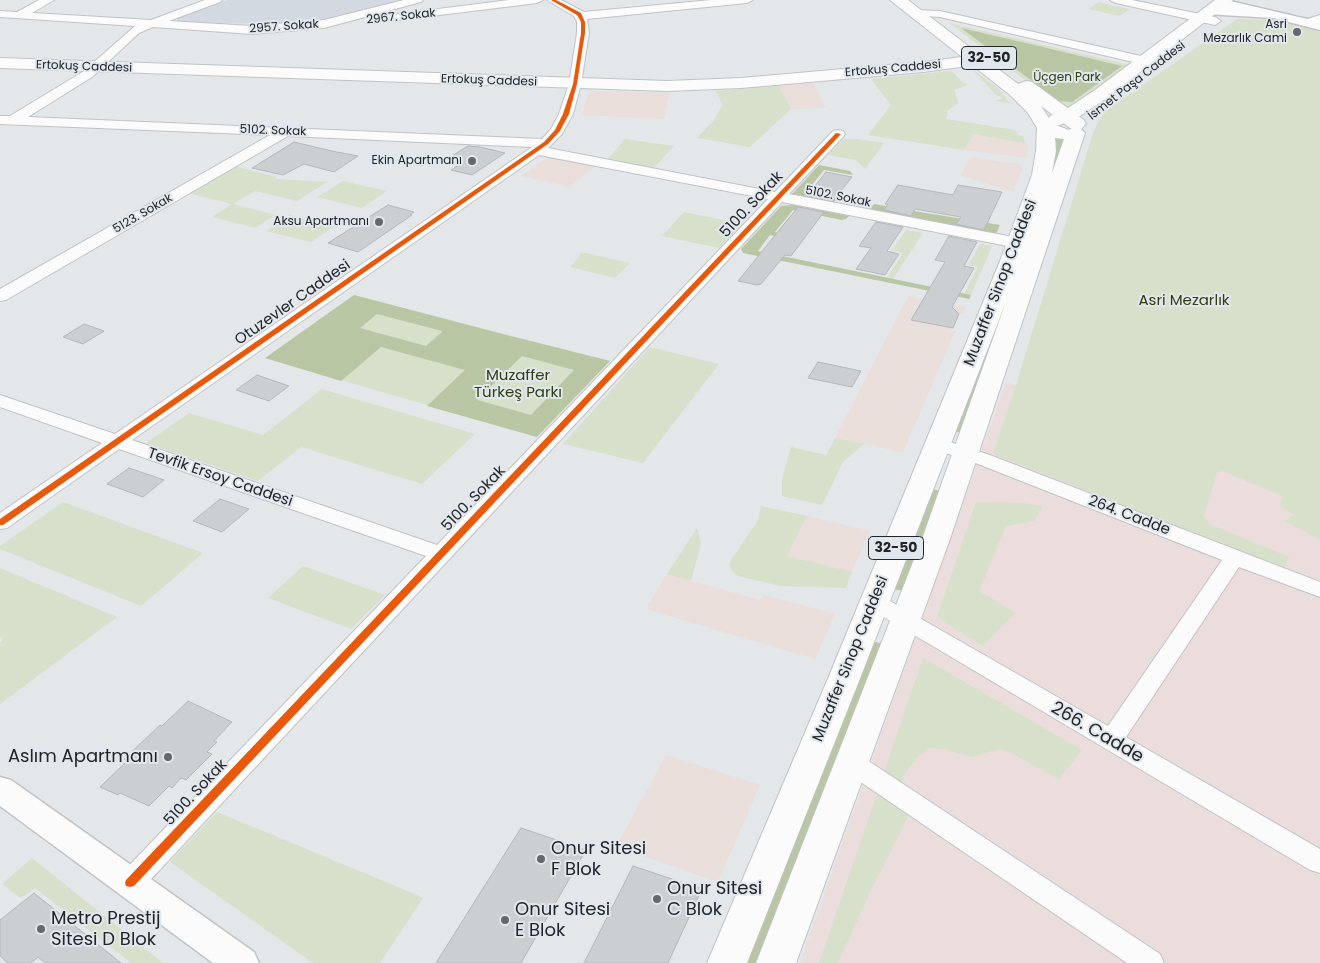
<!DOCTYPE html>
<html>
<head>
<meta charset="utf-8">
<style>
  body { margin:0 }
  canvas { display:block; background:#e3e7ea }
</style>
</head>
<body>
<canvas width="1320" height="963"></canvas>
<script>
const g = document.querySelector('canvas').getContext('2d');
g.lineJoin = 'round';
function fillPath(path, color) {
  g.fillStyle = color;
  g.fill(path, 'evenodd');
}
function shape(rows) {
  const path = new Path2D();
  for (const r of rows) {
    path.moveTo(r[0], r[1]);
    for (let i = 2; i < r.length; i += 2) path.lineTo(r[i], r[i + 1]);
  }
  return path;
}
function strokePath(path, color, width, dash) {
  g.strokeStyle = color;
  g.lineWidth = width;
  g.lineCap = dash ? 'butt' : 'round';
  g.setLineDash(dash || []);
  g.stroke(path);
}
function drawText(font, color, halo, rows, align = 'center') {
  g.font = font + ' Poppins,sans-serif';
  g.lineWidth = 4;
  g.setLineDash([]);
  g.textBaseline = 'middle';
  g.strokeStyle = halo;
  g.fillStyle = color;
  for (const [text, x, y, turn = 0] of rows) {
    g.save();
    g.translate(x, y);
    g.rotate((+turn || 0) * Math.PI / 180);
    g.textAlign = isNaN(turn) ? turn : align;
    if (halo) g.strokeText(text, 0, 0);
    g.fillText(text, 0, 0);
    g.restore();
  }
}
fillPath(shape([
  [813,83,826,108,791,109,779,86],
  [593,91,669,93,664,119,582,115,588,94],
  [973,134,1028,143,1027,158,964,150],
  [548,157,595,166,570,187,521,176],
  [971,157,1024,165,1013,192,960,175],
  [908,296,966,307,963,314,959,314,951,331,955,332,903,452,835,438],
  [807,516,870,531,852,572,787,556],
  [667,574,760,600,764,595,835,614,815,659,649,610,648,604],
  [666,755,760,785,718,882,616,847]
]), '#e9deda');
fillPath(shape([
  [1006,382,1320,494,1320,963,800,963]
]), '#eadddb');
fillPath(shape([
  [227,0,400,0,324,19,270,24,179,22,176,18]
]), '#d2d9e1');
fillPath(shape([
  [1099,2,1114,6,1130,9,1120,16,1088,9],
  [1263,17,1291,22,1320,32,1320,540,1285,521,1294,515,1280,506,1283,498,1281,495,1222,471,1217,472,1204,516,1209,524,1289,557,1284,568,993,454,1016,385,1093,133,1098,122,1106,111,1237,19,1262,20],
  [949,23,1130,65,1097,91,1065,110],
  [971,68,999,89,1010,103,995,101,1003,98,995,94],
  [952,71,961,81,968,85,954,90,959,103,948,110,946,119,1016,130,1018,135,1023,136,1025,143,973,134,964,150,868,135,891,105,871,79],
  [779,86,791,109,750,147,697,138,713,121,721,108,722,104,716,91],
  [625,139,674,146,654,168,608,159],
  [844,139,858,139,884,143,865,169,856,160,828,155],
  [234,166,277,177,275,179,327,182,297,201,255,191,233,204,275,215,255,228,212,217,232,204,188,193],
  [343,181,387,191,362,208,317,197],
  [684,212,742,224,719,248,662,236],
  [290,215,335,226,311,242,266,231],
  [906,230,923,233,893,279,887,278,903,253,892,250],
  [980,244,992,246,971,295,964,294,978,267,968,265],
  [581,252,630,263,615,278,570,267,579,257],
  [354,295,610,361,537,437,265,358],
  [650,347,719,364,643,463,563,444],
  [322,389,475,434,422,484,301,447,258,481,146,443,189,413,263,435],
  [835,438,864,444,843,462,822,505,782,496,782,479,791,447,826,455],
  [63,502,203,553,141,606,0,549,0,546],
  [976,502,1022,503,1042,506,1035,521,1006,526,979,591,1016,613,983,646,937,617],
  [761,506,807,516,787,556,852,572,846,588,780,586,738,576,732,571,729,566,731,560,758,520],
  [697,528,701,544,691,581,667,574],
  [303,566,385,595,351,629,268,598],
  [0,568,117,617,0,704,0,643,3,639,0,637],
  [923,658,1082,750,1059,779,1005,750,998,749,973,757,943,749,930,748,916,758,900,782,884,772],
  [877,794,909,815,869,894,838,963,819,963],
  [217,812,410,892,423,898,380,963,313,963,170,862],
  [32,858,163,963,131,963,35,888,21,898,2,884]
]), '#d6e0ca');
fillPath(shape([
  [961,28,1030,44,1122,66,1072,102,1059,101],
  [1053,138,1068,139,962,433,953,431],
  [819,165,850,171,853,175,824,170,808,190,839,197,834,202,792,194],
  [874,204,914,211,1000,225,996,234,870,209],
  [792,205,849,216,846,219,842,220,793,210,775,232,790,235,787,239,770,235,758,251,971,295,969,299,743,253,741,249,781,206],
  [354,295,506,335,610,361,537,437,427,406,465,370,381,347,341,381,265,358],
  [377,314,442,331,442,332,426,346,360,328],
  [522,356,574,370,531,415,477,400],
  [931,489,941,491,904,591,892,589],
  [872,641,883,644,759,963,744,963]
]), '#b9c6a4');
const building = shape([
  [294,142,332,151,358,156,334,172,304,164,283,175,252,168,294,142],
  [468,146,480,147,505,153,472,175,451,170,462,163,447,159,468,146],
  [826,172,852,177,833,201,807,196,826,172],
  [898,185,953,195,958,185,1002,192,984,230,956,224,961,217,915,209,911,216,884,210,888,204,885,204,898,185],
  [388,205,414,212,410,215,412,215,358,252,328,243,388,205],
  [798,207,824,212,791,256,785,255,761,284,757,285,738,281,798,207],
  [876,222,903,227,887,251,899,254,885,275,856,269,871,248,859,246,876,222],
  [949,236,977,242,964,266,974,268,952,307,959,314,953,328,911,320,945,262,935,260,949,236],
  [84,324,104,331,83,344,63,337,84,324],
  [818,362,861,371,852,387,808,378,818,362],
  [257,375,289,386,269,401,236,390,257,375],
  [129,468,164,480,143,497,107,484,129,468],
  [220,499,249,509,222,532,193,521,220,499],
  [188,701,232,722,214,741,217,742,207,752,212,754,186,780,181,778,172,788,169,786,149,806,120,793,118,795,100,787,127,761,124,759,160,725,162,726,188,701],
  [521,828,586,850,521,963,436,963,521,828],
  [633,866,702,889,668,963,584,963,633,866],
  [34,893,121,963,45,963,38,957,31,963,8,963,0,956,0,920,34,893]
]);
fillPath(building, '#cccfd1');
strokePath(building, '#b4b7ba', 1);
const minor = shape([
  [39,0,54,0,32,13,151,20,205,0,222,0,220,2,169,21,252,26,324,20,404,0,423,0,421,2,324,28,252,34,153,27,139,33,92,77,28,117,542,139,551,129,559,114,569,84,577,33,577,22,574,16,547,0,561,0,584,12,711,0,753,0,747,3,587,19,589,33,581,84,573,114,562,134,548,148,775,192,833,131,838,130,843,131,845,134,843,137,789,194,1018,238,1024,240,1026,243,1024,246,1018,248,782,202,140,891,130,894,120,891,116,883,120,875,426,556,119,449,7,528,0,529,0,513,102,443,0,407,0,395,115,434,532,147,288,136,6,300,0,301,0,289,270,135,0,124,0,116,10,116,84,71,135,26,0,17,0,11,17,12,39,0],
  [539,155,768,199,437,545,132,440,539,155],
  [509,0,543,0,537,3,383,22,377,19,383,16,509,0],
  [1110,0,1132,0,1215,17,1221,21,1215,25,1116,3,1110,0],
  [915,10,940,11,1159,60,1165,64,1159,68,940,17,911,15,909,13,915,10],
  [1320,15,1320,22,1308,26,1302,22,1304,20,1320,15],
  [938,438,987,454,1320,582,1320,597,1239,567,1126,737,1320,849,1320,873,1310,870,867,607,864,602,867,597,875,595,883,597,1108,726,1222,560,973,462,931,448,928,444,931,440,938,438],
  [852,754,861,756,1160,954,1164,963,1127,963,843,770,839,763,843,756,852,754]
]);
const tertiary = shape([
  [1215,0,1226,0,1320,22,1320,30,1273,18,1205,14,1203,11,1205,8,1220,7,1213,3,1215,0],
  [0,777,11,780,254,952,259,963,213,963,0,806,0,777]
]);
const secondary = shape([
  [1215,0,1233,0,1107,98,1077,118,1057,126,1050,124,1048,120,1050,116,1065,110,1095,90,1215,0],
  [977,55,983,56,986,60,983,64,923,72,741,88,667,91,0,68,0,58,667,81,741,78,923,62,977,55]
]);
const primary = shape([
  [890,0,908,0,1018,84,1026,81,1032,82,1084,120,1086,124,1081,129,1085,133,950,539,796,963,756,963,922,539,1007,299,861,676,747,963,707,963,829,676,1000,261,1032,175,1036,151,1037,128,1028,113,1010,95,890,0],
  [1041,106,1070,128,1072,128,1069,130,1053,124,1041,106],
  [1055,138,1064,139,1052,173,1056,151,1055,138]
]);
strokePath(minor, '#c0c3c5', 2);
strokePath(tertiary, '#c0c3c5', 3);
strokePath(secondary, '#c0c3c5', 2);
strokePath(primary, '#c0c3c5', 2);
fillPath(minor, '#fbfbfc');
fillPath(tertiary, '#fbfbfc');
fillPath(secondary, '#fbfbfc');
fillPath(primary, '#fbfbfc');
fillPath(shape([
  [551,0,556,0,581,13,585,22,585,33,577,84,569,114,560,131,548,144,3,525,0,525,0,519,544,142,555,130,563,114,573,84,581,33,581,22,577,15,551,0],
  [836,133,841,134,134,886,130,887,126,886,125,883,126,880,836,133]
]), '#e8590c');
for (const [x, y, r, color] of [
  [1297,32,5,"#66686b"],
  [472,161,5,"#66686b"],
  [379,222,5,"#66686b"],
  [168,757,5,"#66686b"],
  [541,859,5,"#66686b"],
  [657,899,5,"#66686b"],
  [505,920,5,"#66686b"],
  [41,929,5,"#66686b"]
]) {
  const dot = new Path2D();
  dot.arc(x, y, r, 0, 2 * Math.PI);
  g.fillStyle = color;
  g.fill(dot);
  strokePath(dot, '#e0e7ed', 2);
}
drawText('12px', '#222427', '#e0e7ed', [
  ["2967. Sokak",401,17,-6],
  ["2957. Sokak",284,27,-4],
  ["Ertokuş Caddesi",84,67,2],
  ["Ertokuş Caddesi",893,69,-5],
  ["Ertokuş Caddesi",489,81,2],
  ["İsmet Paşa Caddesi",1137,81,-38],
  ["5102. Sokak",273,131,2],
  ["5102. Sokak",838,197,11],
  ["5123. Sokak",143,214,-30]
]);
drawText('12px', '#222427', '#e0e7ed', [
  ["Asri",1287,25],
  ["Mezarlık Cami",1287,39],
  ["Ekin Apartmanı",462,161],
  ["Aksu Apartmanı",369,222]
], 'right');
drawText('12px', '#303d0c', '#e0e7ed', [
  ["Üçgen Park",1067,78]
]);
for (const [x, y, w] of [
  [989,58,55],
  [896,548,55]
]) {
  const box = new Path2D();
  box.roundRect(x - w / 2, y - 11.5, w, 23, 4);
  g.fillStyle = '#e0e7ed';
  g.fill(box);
  strokePath(box, '#222427', 1);
}
drawText('bold 14px', '#222427', null, [
  ["32-50",989,58],
  ["32-50",896,548]
]);
drawText('15px', '#222427', '#e0e7ed', [
  ["5100. Sokak",752,205,-47],
  ["Muzaffer Sinop Caddesi",1001,283,-69],
  ["Otuzevler Caddesi",293,303,-35],
  ["Tevfik Ersoy Caddesi",220,478,19],
  ["5100. Sokak",474,499,-46],
  ["264. Cadde",1129,516,21],
  ["Muzaffer Sinop Caddesi",851,659,-68],
  ["5100. Sokak",196,793,-47]
]);
drawText('15px', '#303d0c', '#e0e7ed', [
  ["Asri Mezarlık",1184,301],
  ["Muzaffer",518,376],
  ["Türkeş Parkı",518,393]
]);
drawText('18px', '#222427', '#e0e7ed', [
  ["266. Cadde",1097,733,30]
]);
drawText('18px', '#222427', '#e0e7ed', [
  ["Aslım Apartmanı",158,757,"right"],
  ["Onur Sitesi",551,849],
  ["F Blok",551,870],
  ["Onur Sitesi",667,889],
  ["C Blok",667,910],
  ["Onur Sitesi",515,910],
  ["E Blok",515,931],
  ["Metro Prestij",51,919],
  ["Sitesi D Blok",51,940]
], 'left');
</script>
</body>
</html>
